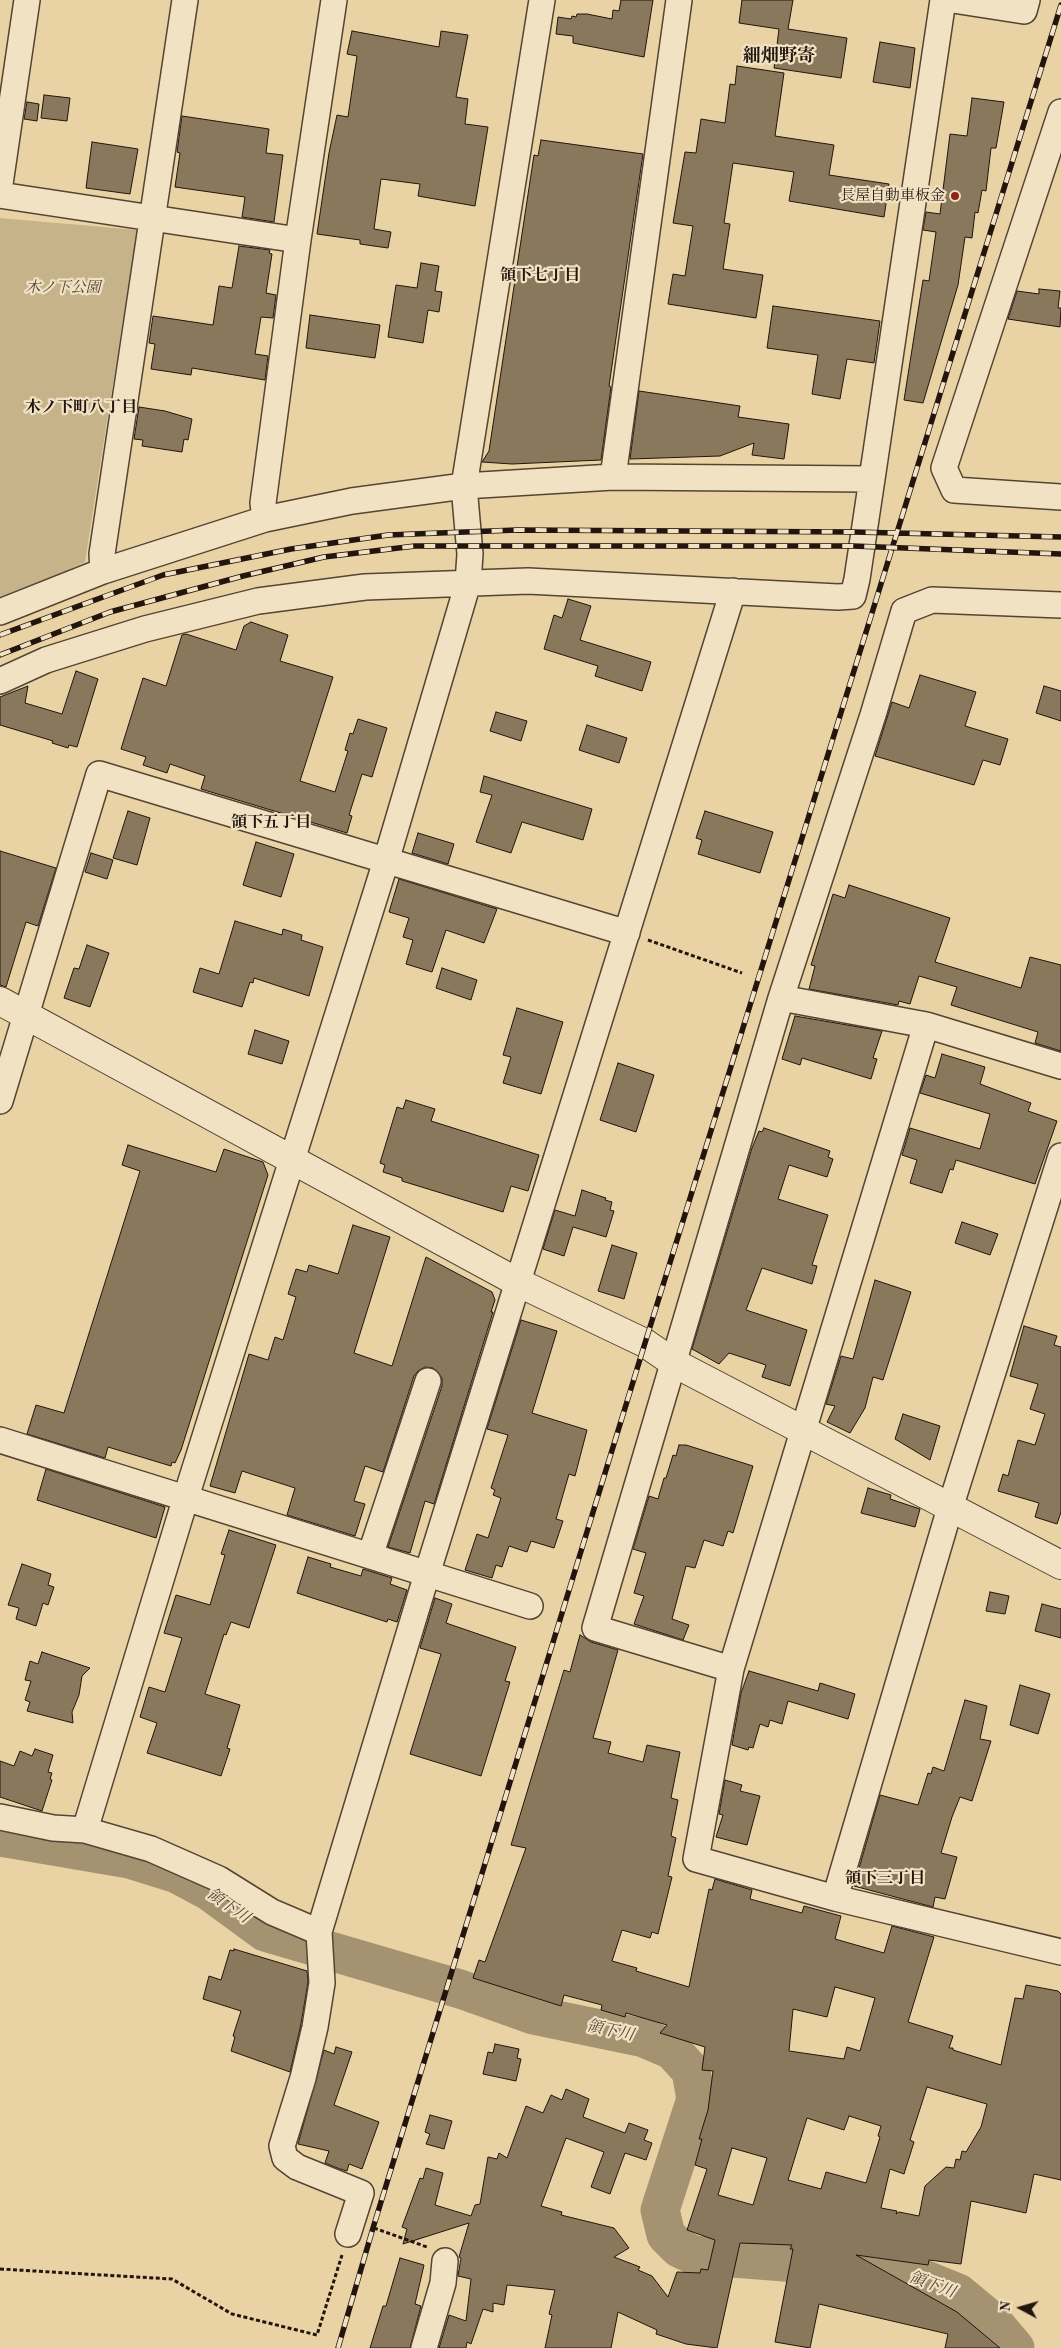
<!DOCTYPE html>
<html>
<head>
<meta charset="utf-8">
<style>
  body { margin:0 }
  #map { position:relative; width:1061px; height:2348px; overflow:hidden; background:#e9d3a4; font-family:"Old Standard TT",serif }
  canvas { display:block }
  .north { position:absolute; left:996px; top:2283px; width:50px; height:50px; -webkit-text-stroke:4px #f1e2c4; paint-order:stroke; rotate:276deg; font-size:14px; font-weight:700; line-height:20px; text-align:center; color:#22150e }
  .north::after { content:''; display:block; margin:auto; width:18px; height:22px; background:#22150e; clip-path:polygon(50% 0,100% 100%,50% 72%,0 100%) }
</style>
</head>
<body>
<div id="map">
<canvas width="1061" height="2348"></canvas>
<div class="north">N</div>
</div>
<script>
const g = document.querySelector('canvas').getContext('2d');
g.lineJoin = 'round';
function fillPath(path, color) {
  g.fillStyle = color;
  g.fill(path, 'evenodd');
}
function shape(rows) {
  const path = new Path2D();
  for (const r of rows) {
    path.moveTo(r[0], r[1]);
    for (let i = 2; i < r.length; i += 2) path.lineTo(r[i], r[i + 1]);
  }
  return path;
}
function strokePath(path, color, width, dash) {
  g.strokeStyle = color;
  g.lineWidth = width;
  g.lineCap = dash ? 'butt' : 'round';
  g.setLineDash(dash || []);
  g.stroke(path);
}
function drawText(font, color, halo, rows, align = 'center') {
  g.font = font + ' "Old Standard TT","Noto Serif JP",serif';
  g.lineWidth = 4.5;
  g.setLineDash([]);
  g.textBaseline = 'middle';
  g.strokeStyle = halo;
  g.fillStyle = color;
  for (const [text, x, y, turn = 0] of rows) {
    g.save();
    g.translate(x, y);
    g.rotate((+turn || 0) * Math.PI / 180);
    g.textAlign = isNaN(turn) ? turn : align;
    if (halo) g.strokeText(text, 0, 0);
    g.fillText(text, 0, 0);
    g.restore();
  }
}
fillPath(shape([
  [0,218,137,230,85,562,0,603]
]), '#c7b38a');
strokePath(shape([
  [0,1837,129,1859,177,1874,209,1891,265,1932,460,1989,533,2015,644,2038,672,2050,691,2071,696,2099,660,2210,666,2235,679,2248,694,2255,875,2269,921,2278,958,2293,993,2322,1015,2348]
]), '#a59271', 39);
const building = shape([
  [621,0,653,0,644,57,573,43,573,36,556,34,558,17,571,19,572,16,576,17,577,14,587,14,612,19,613,10,619,11,621,0],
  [742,0,793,0,788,29,847,38,841,78,774,68,779,29,739,23,742,0],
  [352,31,439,47,441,31,468,35,456,97,468,99,465,124,488,127,475,206,418,196,420,184,381,179,374,229,391,232,388,248,360,244,360,240,317,234,329,153,337,115,348,117,357,56,347,54,352,31],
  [880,42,915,48,910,88,873,82,880,42],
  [737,66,784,73,775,136,834,145,829,175,889,184,884,217,789,201,794,172,733,163,724,223,730,224,723,269,763,275,756,318,668,304,673,274,685,276,693,226,673,223,685,152,696,153,701,119,725,123,730,84,735,85,737,66],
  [44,95,70,98,67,121,41,118,44,95],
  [972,98,1004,102,996,148,991,148,986,191,982,190,978,213,975,212,972,238,965,237,958,285,923,403,904,400,923,280,929,281,936,232,923,230,926,212,940,214,950,134,967,136,972,98],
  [27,102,39,104,37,121,24,119,27,102],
  [182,116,269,129,266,153,283,155,274,222,242,217,245,197,175,187,180,153,177,152,182,116],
  [541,140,643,154,609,386,611,387,601,460,512,464,482,462,489,451,534,155,538,156,541,140],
  [92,142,138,149,130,194,86,188,92,142],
  [239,246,270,250,269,253,272,254,266,293,276,295,273,318,261,317,255,354,268,356,265,380,192,368,191,375,151,369,155,344,149,343,153,316,213,325,219,286,232,288,239,246],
  [421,263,439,266,435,291,442,292,439,312,428,310,423,343,388,337,396,285,417,288,421,263],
  [1039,289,1060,291,1058,308,1061,308,1060,327,1008,319,1017,291,1039,294,1039,289],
  [773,306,880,321,874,363,847,359,840,399,812,394,818,355,767,348,773,306],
  [310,315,380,325,375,358,306,348,310,315],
  [639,391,740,406,738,417,789,424,784,459,752,455,754,443,720,456,630,459,639,391],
  [139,407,165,411,192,419,188,440,184,439,182,452,142,446,143,440,134,439,139,407],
  [568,599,591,606,580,640,651,662,642,691,595,676,598,666,544,649,554,615,562,618,568,599],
  [251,622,288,635,280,661,333,677,300,781,335,792,348,751,345,750,350,733,353,734,358,719,387,728,372,777,362,774,349,815,352,816,347,833,201,789,205,776,170,764,167,773,143,765,146,757,121,749,143,678,166,686,182,635,186,634,236,650,244,626,251,622],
  [76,671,98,679,77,747,69,745,68,748,52,743,53,741,0,725,0,697,28,686,25,703,62,714,76,671],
  [920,675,976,692,965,726,1008,739,1000,765,983,760,974,785,875,756,892,702,909,708,920,675],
  [1044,686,1061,691,1061,721,1036,713,1044,686],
  [496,712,527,721,521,741,490,731,496,712],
  [587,725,627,738,619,763,579,750,587,725],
  [484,776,592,809,583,840,522,822,511,853,476,842,492,795,480,792,484,776],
  [128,811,150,818,137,865,113,858,128,811],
  [705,811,773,832,760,873,698,854,702,840,696,838,705,811],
  [418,833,454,844,448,864,412,853,418,833],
  [256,842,294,854,281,897,243,885,256,842],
  [0,851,56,868,38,926,26,922,6,987,0,985,0,851],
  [91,853,113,860,107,879,85,872,91,853],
  [399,879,497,909,484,943,446,930,432,972,406,964,413,940,403,937,409,918,389,912,399,879],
  [849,885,950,918,935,962,1021,988,1030,957,1061,965,1061,1051,1035,1043,1038,1032,951,1005,957,987,919,976,910,1004,899,1001,898,1005,809,989,815,966,811,965,833,894,845,898,849,885],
  [235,921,282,935,283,929,302,935,301,940,323,947,309,996,254,978,253,983,250,982,242,1007,193,992,200,968,219,974,235,921],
  [87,945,109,953,90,1007,64,998,74,968,79,969,87,945],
  [442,968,477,980,471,1000,436,988,442,968],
  [517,1008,563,1022,541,1094,503,1083,511,1057,503,1055,517,1008],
  [795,1016,882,1031,873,1058,877,1059,871,1079,802,1058,800,1065,782,1059,795,1016],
  [255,1030,289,1041,282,1064,248,1054,255,1030],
  [942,1054,985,1067,980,1084,1031,1103,1028,1111,1057,1121,1035,1184,956,1160,953,1170,950,1169,942,1193,910,1183,917,1160,902,1155,910,1128,980,1149,990,1114,920,1093,926,1075,935,1078,942,1054],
  [618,1063,654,1075,636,1132,600,1120,618,1063],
  [406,1100,435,1109,431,1121,539,1155,528,1191,511,1186,503,1212,402,1181,402,1178,383,1172,385,1165,380,1163,397,1107,403,1109,406,1100],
  [764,1128,830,1151,828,1157,833,1159,827,1177,789,1165,778,1199,828,1215,812,1265,817,1266,812,1284,762,1268,746,1310,807,1330,790,1386,762,1377,766,1365,729,1353,719,1364,692,1349,752,1148,759,1131,762,1132,764,1128],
  [128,1145,216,1172,224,1149,263,1162,268,1175,181,1450,175,1463,172,1462,171,1466,108,1447,105,1458,27,1434,36,1405,64,1413,140,1171,122,1165,128,1145],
  [582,1190,606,1198,605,1200,612,1202,610,1210,614,1211,606,1237,573,1227,564,1256,543,1249,555,1210,575,1216,582,1190],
  [962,1222,998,1234,990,1255,955,1243,962,1222],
  [353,1225,390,1237,354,1353,392,1366,426,1257,492,1292,495,1300,491,1312,493,1312,434,1504,425,1501,410,1553,388,1547,442,1386,442,1378,433,1368,425,1367,418,1371,414,1376,383,1472,365,1466,354,1501,365,1504,355,1536,287,1515,295,1488,242,1471,235,1493,210,1486,249,1354,268,1360,275,1337,283,1340,296,1297,288,1294,296,1269,307,1272,309,1265,338,1274,353,1225],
  [612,1245,637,1253,624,1299,598,1291,612,1245],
  [875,1280,911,1292,883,1380,873,1377,865,1408,850,1433,827,1422,835,1406,826,1404,841,1356,853,1359,875,1280],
  [521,1320,557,1331,532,1413,587,1430,575,1476,569,1474,556,1519,563,1521,554,1548,531,1541,527,1552,509,1546,502,1567,496,1565,492,1578,465,1570,477,1534,488,1538,501,1498,493,1495,495,1490,491,1488,508,1435,487,1429,521,1320],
  [1024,1326,1057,1336,1054,1345,1061,1347,1061,1512,1057,1524,1035,1517,1039,1503,998,1491,1003,1474,1008,1476,1018,1440,1035,1445,1045,1414,1030,1409,1038,1384,1010,1376,1024,1326],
  [903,1414,940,1426,930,1460,895,1439,903,1414],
  [679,1445,686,1445,753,1466,733,1533,728,1531,723,1546,704,1540,695,1568,686,1566,672,1619,689,1625,683,1640,634,1624,644,1596,634,1593,646,1553,633,1549,649,1496,658,1499,664,1478,666,1478,673,1455,676,1456,679,1445],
  [46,1469,165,1507,156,1538,37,1500,46,1469],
  [868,1488,891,1495,890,1499,920,1509,915,1527,861,1513,868,1488],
  [229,1530,276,1545,249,1628,231,1622,226,1635,224,1634,205,1694,240,1705,227,1748,230,1749,221,1776,147,1753,157,1723,140,1717,149,1687,165,1692,182,1638,164,1633,176,1595,210,1605,225,1555,221,1554,229,1530],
  [308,1557,331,1564,330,1567,361,1576,363,1569,392,1578,390,1584,407,1590,397,1622,388,1619,387,1622,297,1593,308,1557],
  [22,1564,51,1574,48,1585,54,1587,48,1605,43,1603,36,1626,16,1619,19,1608,8,1605,22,1564],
  [990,1592,1009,1596,1005,1614,986,1611,990,1592],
  [435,1598,452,1604,446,1623,516,1647,505,1681,510,1682,481,1776,410,1754,441,1654,420,1648,435,1598],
  [1042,1604,1061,1609,1061,1638,1035,1631,1042,1604],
  [580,1635,591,1642,618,1650,593,1738,611,1742,608,1753,643,1762,647,1745,680,1752,671,1798,678,1800,671,1836,676,1838,668,1876,672,1877,658,1934,652,1932,650,1938,622,1930,612,1961,637,1968,636,1971,689,1987,709,1889,712,1890,715,1879,752,1890,750,1899,802,1913,804,1906,841,1916,835,1939,884,1953,892,1926,934,1937,908,2022,953,2036,949,2048,953,2048,953,2050,1001,2065,1015,1998,1023,1999,1026,1985,1058,1991,1061,1994,1061,2180,1034,2174,1026,2213,971,2201,961,2264,929,2260,928,2265,856,2255,957,2312,1000,2348,945,2348,948,2334,819,2304,810,2348,775,2342,793,2249,790,2249,792,2245,740,2243,717,2348,686,2344,656,2334,657,2330,618,2312,611,2348,545,2348,552,2315,549,2314,555,2290,507,2285,504,2305,493,2303,493,2312,483,2309,471,2344,467,2342,466,2348,439,2348,449,2315,466,2321,471,2279,458,2276,461,2258,459,2257,469,2223,403,2244,407,2229,402,2227,420,2178,423,2179,426,2168,443,2173,435,2205,471,2216,475,2205,480,2204,488,2157,497,2159,499,2153,507,2158,526,2106,543,2113,551,2095,562,2100,566,2089,589,2099,583,2117,625,2133,629,2123,648,2130,644,2140,652,2143,646,2160,625,2153,610,2194,591,2187,604,2152,566,2138,541,2206,562,2212,561,2215,614,2228,629,2248,614,2257,640,2267,638,2270,652,2276,668,2297,677,2272,700,2273,701,2269,708,2270,715,2240,687,2230,707,2169,695,2165,702,2139,699,2139,708,2110,713,2071,702,2070,705,2047,660,2033,667,2025,626,2013,625,2017,601,2010,602,2005,564,1995,561,2006,473,1978,479,1960,485,1962,526,1848,511,1845,564,1670,570,1672,580,1635],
  [835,1987,875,1998,860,2051,847,2047,844,2059,789,2051,793,2009,827,2017,835,1987],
  [927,2087,987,2104,981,2127,966,2152,962,2151,960,2160,956,2159,954,2168,946,2167,925,2186,919,2216,899,2212,896,2214,897,2211,881,2208,890,2169,904,2174,914,2142,910,2140,927,2087],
  [849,2116,881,2126,878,2136,880,2137,866,2183,826,2172,821,2189,788,2180,807,2118,844,2130,849,2116],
  [732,2148,767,2158,753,2205,718,2195,732,2148],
  [42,1652,90,1668,82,1676,79,1695,72,1712,73,1723,27,1711,30,1702,25,1700,31,1681,25,1680,30,1661,38,1664,42,1652],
  [749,1671,818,1691,820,1683,855,1694,848,1719,788,1701,782,1724,770,1720,768,1727,760,1724,753,1748,749,1747,748,1750,732,1745,741,1693,749,1671],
  [1020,1685,1050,1694,1038,1734,1010,1725,1020,1685],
  [965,1700,987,1706,980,1739,991,1741,972,1801,960,1797,952,1817,941,1853,957,1857,945,1899,935,1897,933,1907,854,1886,880,1795,918,1805,928,1773,931,1774,933,1767,944,1771,965,1700],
  [35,1749,53,1755,48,1772,52,1773,50,1779,52,1780,42,1811,0,1797,0,1761,14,1766,20,1751,32,1756,35,1749],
  [725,1780,742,1785,740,1791,760,1796,747,1845,716,1837,723,1815,719,1814,725,1780],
  [234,1949,307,1971,308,1982,301,2024,290,2072,231,2051,235,2037,233,2036,241,2011,203,1999,209,1976,221,1980,230,1950,234,1951,234,1949],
  [495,2044,519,2049,517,2058,521,2059,516,2081,483,2074,488,2052,493,2053,495,2044],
  [336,2047,352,2052,334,2105,379,2122,362,2169,349,2164,347,2171,340,2169,325,2163,329,2151,298,2144,324,2050,334,2054,336,2047],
  [430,2115,452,2121,444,2149,426,2144,430,2134,425,2132,430,2115],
  [400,2258,424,2265,415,2304,421,2306,410,2348,370,2348,383,2306,386,2306,400,2258]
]);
fillPath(building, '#89785c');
strokePath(building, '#22150e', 1);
const minor = shape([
  [953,0,1024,11,1027,0],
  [1061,112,944,468,954,490,1061,497],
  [0,184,27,0],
  [0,195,298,240],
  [613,477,679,0],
  [265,519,263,503,298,240,334,0],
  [103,571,102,554,185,0],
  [0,612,103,571,265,519,352,501,464,486,613,477,872,479,943,0],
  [0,681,46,660,145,629,258,601,365,587,528,581,838,597,853,596,857,579,872,479],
  [781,998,926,1025,1061,1066],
  [926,1025,731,1669,696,1859,835,1898,1061,1952],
  [0,1101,99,774,627,933],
  [0,1440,530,1606],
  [370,1556,428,1381],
  [731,1669,595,1628,781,998,873,715,904,611,932,600,1061,605],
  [0,1817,53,1828,85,1830,151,1849,219,1879,272,1912,319,1932],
  [85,1830,186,1497,386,861,468,583,470,554,464,486,542,0],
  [835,1898,950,1508,1061,1156],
  [348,2234,361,2193,297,2167,285,2158,282,2146,303,2078,315,2027,322,1983,319,1932,427,1574,733,591],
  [424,2348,443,2283,445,2261]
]);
const tertiary = shape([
  [0,1001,519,1283,645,1343,674,1363,1061,1565]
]);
strokePath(minor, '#544434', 28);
strokePath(tertiary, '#544434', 30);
strokePath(shape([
  [648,940,742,973],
  [374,2228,427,2247],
  [0,2269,172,2279,232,2314,317,2335,342,2255]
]), '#22150e', 3, [4, 2.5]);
strokePath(minor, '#f1e2c4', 25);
strokePath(tertiary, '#f1e2c4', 28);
const rail = shape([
  [0,635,163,575,291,549,388,535,517,530,854,532,1061,537],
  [0,655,110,612,243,576,324,557,415,546,853,546,1061,554],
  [338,2348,373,2228,645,1343,1061,5]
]);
strokePath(rail, '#22150e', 5.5);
strokePath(rail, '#f1e2c4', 4, [11]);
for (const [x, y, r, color] of [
  [955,196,5,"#8f2418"]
]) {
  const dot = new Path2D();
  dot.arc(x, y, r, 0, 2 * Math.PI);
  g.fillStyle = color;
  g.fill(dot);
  strokePath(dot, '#f1e2c4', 2);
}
drawText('15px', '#22150e', '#f1e2c4', [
  ["長屋自動車板金",945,196]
], 'right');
drawText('italic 15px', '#544433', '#f1e2c4', [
  ["木ノ下公園",63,288]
]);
drawText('bold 16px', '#22150e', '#f1e2c4', [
  ["領下七丁目",540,276],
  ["木ノ下町八丁目",81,408],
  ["領下五丁目",271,823],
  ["領下三丁目",885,1879]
]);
drawText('italic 16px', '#564736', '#f1e2c4', [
  ["領下川",228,1906,35],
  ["領下川",610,2031,12],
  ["領下川",932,2285,20]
]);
drawText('bold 18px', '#22150e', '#f1e2c4', [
  ["細畑野寄",779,56]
]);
</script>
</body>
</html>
